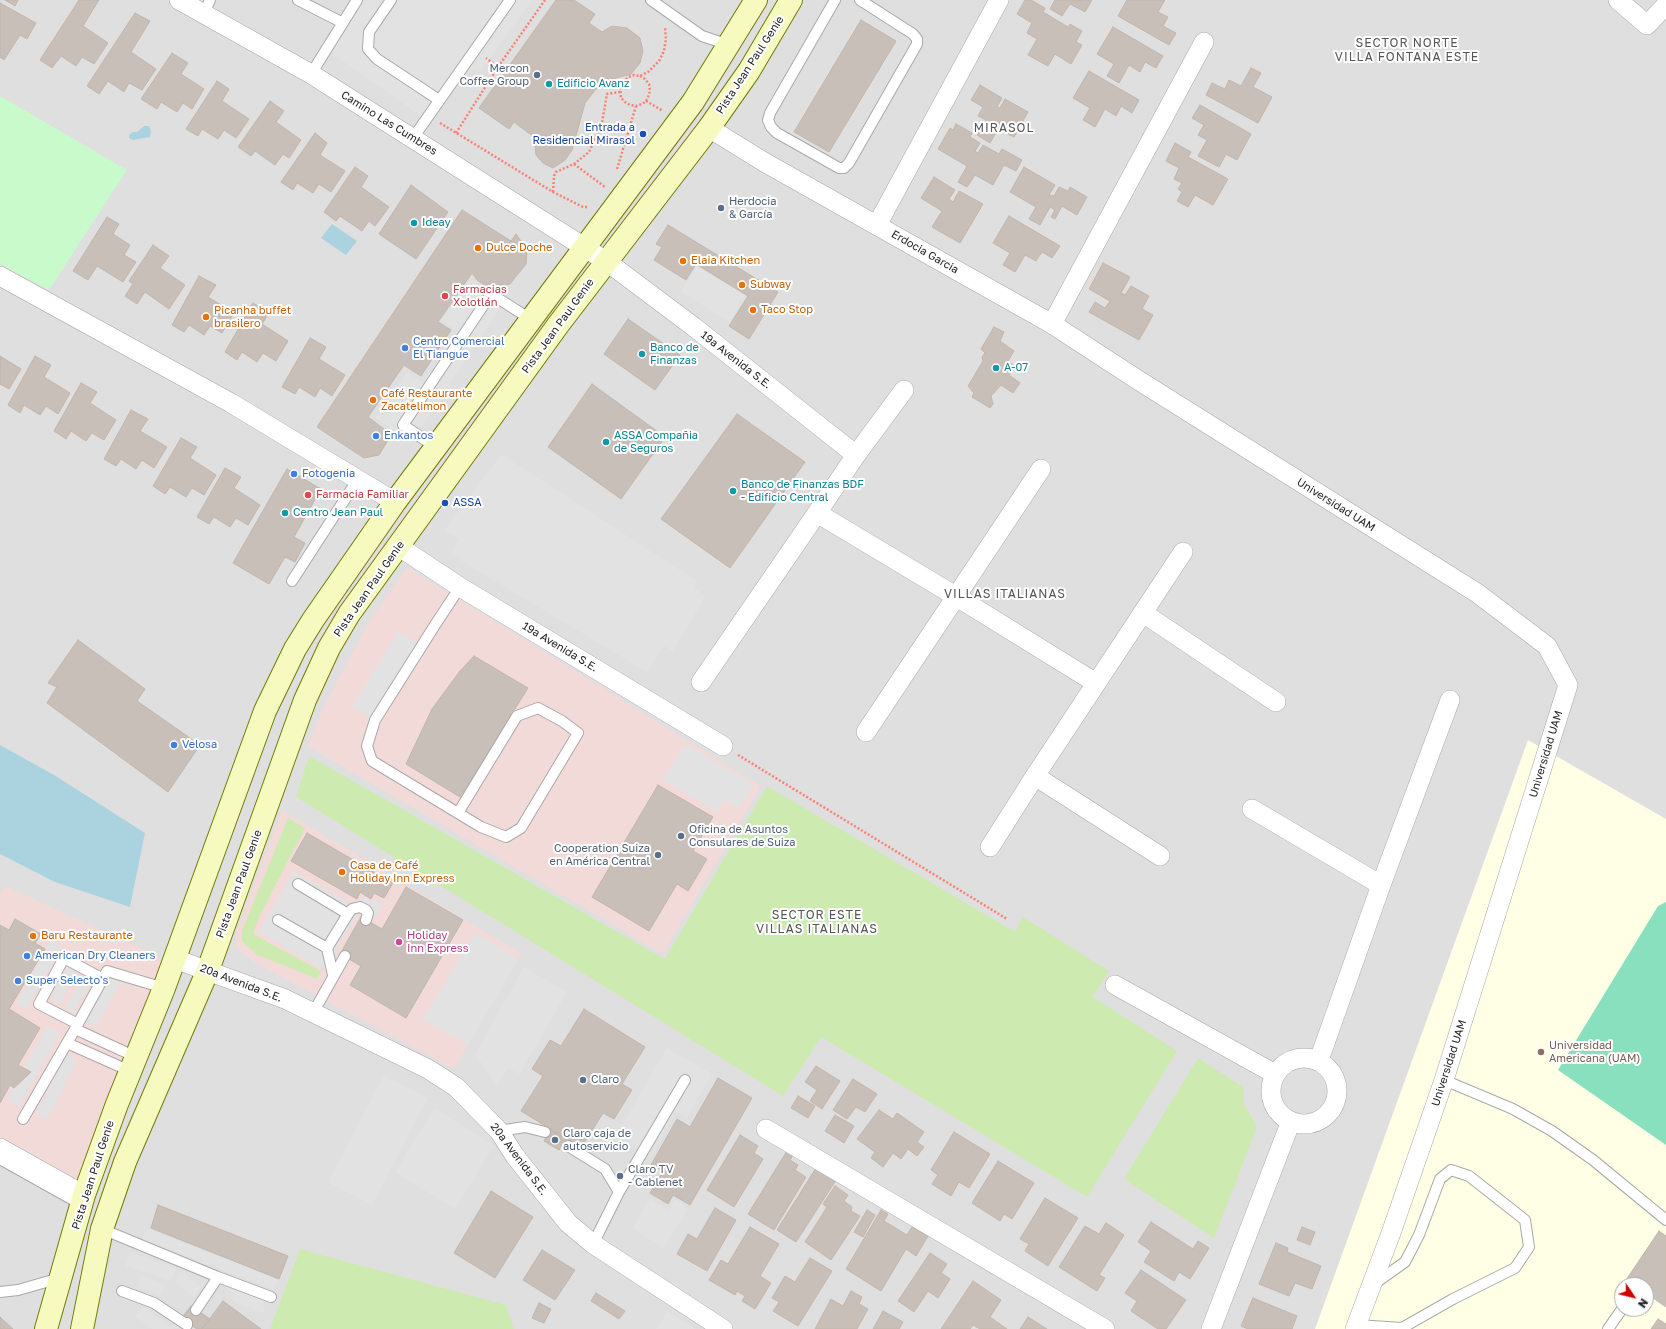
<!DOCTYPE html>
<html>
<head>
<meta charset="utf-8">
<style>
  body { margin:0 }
  #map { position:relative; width:1666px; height:1329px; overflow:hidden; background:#f2efe9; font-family:"Golos Text",sans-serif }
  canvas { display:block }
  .north { position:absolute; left:1614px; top:1277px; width:40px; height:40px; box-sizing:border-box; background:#fff; border:1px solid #a7a7a7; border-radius:50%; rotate:125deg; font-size:11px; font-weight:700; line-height:16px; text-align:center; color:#222 }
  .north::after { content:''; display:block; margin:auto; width:14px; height:18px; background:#d40000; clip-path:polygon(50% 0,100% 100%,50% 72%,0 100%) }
</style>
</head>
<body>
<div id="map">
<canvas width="1666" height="1329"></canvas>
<div class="north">N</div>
</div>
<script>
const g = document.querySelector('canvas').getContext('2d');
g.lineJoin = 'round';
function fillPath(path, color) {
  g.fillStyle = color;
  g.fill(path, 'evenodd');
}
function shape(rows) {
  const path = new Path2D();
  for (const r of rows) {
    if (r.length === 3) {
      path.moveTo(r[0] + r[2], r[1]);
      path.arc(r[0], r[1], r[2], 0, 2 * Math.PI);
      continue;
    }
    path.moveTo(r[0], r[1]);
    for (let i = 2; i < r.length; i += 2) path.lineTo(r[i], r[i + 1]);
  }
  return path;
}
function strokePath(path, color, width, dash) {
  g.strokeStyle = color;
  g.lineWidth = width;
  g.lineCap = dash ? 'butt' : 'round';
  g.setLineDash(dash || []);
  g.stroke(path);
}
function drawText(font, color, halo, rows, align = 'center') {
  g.font = font + ' "Golos Text",sans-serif';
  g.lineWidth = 4;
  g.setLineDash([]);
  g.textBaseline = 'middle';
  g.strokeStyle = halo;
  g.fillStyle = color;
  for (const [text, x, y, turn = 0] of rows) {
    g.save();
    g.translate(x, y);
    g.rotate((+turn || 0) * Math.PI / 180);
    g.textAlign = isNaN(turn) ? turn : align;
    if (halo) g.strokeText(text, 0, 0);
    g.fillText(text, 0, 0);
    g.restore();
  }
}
fillPath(shape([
  [0,0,1666,0,1666,1329,0,1329],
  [1622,1285,1646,1285,1646,1309,1622,1309]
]), '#e0dfdf');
fillPath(shape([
  [407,567,761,786,663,954,308,746,320,714,367,625],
  [282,810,522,954,454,1069,252,961,237,949,236,933],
  [5,886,173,963,86,1192,0,1148,0,895]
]), '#f2dad9');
fillPath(shape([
  [1528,740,1666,819,1666,1329,1315,1329],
  [1622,1285,1646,1285,1646,1309,1622,1309]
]), '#ffffe5');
fillPath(shape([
  [309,756,665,959,767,786,1015,932,1023,917,1109,971,1093,997,1177,1051,1087,1197,821,1037,783,1096,296,797],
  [288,818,305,828,259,917,253,934,321,971,317,979,256,954,242,941,242,931],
  [1198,1058,1243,1087,1244,1104,1257,1127,1214,1238,1124,1179],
  [300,1249,506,1305,514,1329,270,1329]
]), '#cdebb0');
fillPath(shape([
  [0,96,127,170,49,290,0,264]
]), '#c8facc');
fillPath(shape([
  [1666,902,1666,1145,1558,1070,1658,906]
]), '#88e0be');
fillPath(shape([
  [364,0,532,0,480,72,469,69,431,123,330,52],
  [696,266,746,296,730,322,681,292],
  [470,280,488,291,508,297,411,441,375,418,407,373,423,382,457,331,442,320],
  [501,454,697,581,694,588,706,596,673,651,664,646,647,672,450,554,458,539,445,530],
  [398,632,421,646,375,720,352,707],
  [685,744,754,784,739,809,724,800,717,812,663,780],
  [294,871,355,906,362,896,372,902,374,900,383,905,374,919,359,911,333,954,349,963,340,979,259,932],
  [475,933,519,959,468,1045,423,1019],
  [51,940,62,947,27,1009,16,1003],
  [67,966,77,972,60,1004,50,999],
  [524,967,567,992,520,1074,508,1068,497,1086,475,1054],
  [82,976,91,981,74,1013,65,1008],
  [110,977,120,983,96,1027,85,1021],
  [47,1026,60,1032,19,1107,7,1100],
  [667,1048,712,1074,687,1118,676,1112,650,1157,615,1137],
  [67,1054,78,1060,47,1120,36,1114],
  [384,1075,428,1098,372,1205,328,1182],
  [434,1108,494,1146,455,1209,395,1172],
  [650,1199,668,1210,675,1200,688,1208,664,1248,632,1228],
  [146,1228,279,1279,274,1290,142,1239],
  [129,1252,176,1268,171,1281,126,1266],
  [180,1271,202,1287,194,1297,175,1283],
  [141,1275,166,1285,160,1296,153,1292,137,1286],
  [230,1286,263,1299,265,1314,233,1301],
  [142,1306,174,1329,153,1329,134,1316],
  [667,1312,696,1329,656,1329]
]), '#e2e2e2');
fillPath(shape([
  [144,126,149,126,151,131,150,137,133,140,129,138,129,135,133,132,137,132],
  [332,224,357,241,346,255,321,238],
  [0,745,54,775,145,833,130,907,55,882,0,854]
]), '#aad3df');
const building = shape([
  [5,0,18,0,15,6,5,0],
  [79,0,99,0,83,26,108,43,94,64,82,57,76,66,61,56,52,68,40,60,79,0],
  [556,0,574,0,595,14,589,23,602,32,612,26,627,28,640,38,643,51,640,63,631,74,609,80,596,89,585,103,572,150,565,160,553,168,543,163,536,155,534,137,514,122,509,129,479,108,556,0],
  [1025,0,1031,0,1045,8,1043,12,1068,27,1070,24,1082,31,1076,42,1082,45,1071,64,1055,54,1048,66,1028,55,1037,39,1027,33,1032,23,1017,14,1025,0],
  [1055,0,1092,0,1085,12,1070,4,1062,16,1050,9,1055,0],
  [1127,0,1165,0,1158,12,1168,17,1163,26,1176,33,1169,45,1118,16,1127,0],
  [0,3,36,23,27,39,20,35,4,60,0,57,0,3],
  [135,13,150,21,131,52,156,69,142,90,129,83,124,92,108,81,99,94,87,86,135,13],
  [861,20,896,41,829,152,794,132,861,20],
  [1113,27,1163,56,1156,68,1145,62,1140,72,1129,65,1119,83,1107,76,1114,64,1097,54,1113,27],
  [172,53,188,63,181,74,204,89,192,109,183,103,177,112,161,102,157,109,141,99,172,53],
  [1251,68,1261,73,1253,87,1272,97,1258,123,1206,95,1212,83,1225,89,1229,80,1241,86,1251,68],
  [1089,71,1139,100,1132,113,1121,106,1116,116,1105,109,1095,127,1083,120,1090,108,1073,98,1089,71],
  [217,81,229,89,222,101,249,119,236,138,224,130,218,139,202,129,198,136,186,129,217,81],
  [980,85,1002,98,997,107,1000,108,1005,99,1028,112,1014,137,998,129,990,143,977,135,986,120,978,116,983,107,971,100,980,85],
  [270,101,284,111,276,122,301,140,289,158,283,154,275,165,255,151,251,156,238,147,270,101],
  [1200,105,1251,134,1237,160,1226,154,1219,167,1198,156,1207,140,1198,135,1204,125,1192,118,1200,105],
  [956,124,972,133,970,137,980,143,975,151,978,153,983,145,999,154,1002,149,1022,160,1016,171,1004,165,993,185,975,175,967,187,958,182,967,166,938,149,950,128,953,130,956,124],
  [315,133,327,143,320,155,345,171,331,192,319,184,313,193,297,183,293,190,281,182,315,133],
  [1175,143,1191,152,1188,157,1228,179,1213,205,1195,195,1188,207,1177,201,1182,192,1178,189,1182,183,1174,179,1179,168,1166,161,1175,143],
  [355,167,368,176,361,187,389,207,375,226,369,221,362,231,340,216,336,221,324,212,355,167],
  [1024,167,1055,185,1049,195,1054,196,1059,187,1068,191,1070,187,1087,197,1077,215,1062,206,1055,219,1051,217,1055,210,1050,207,1040,225,1029,219,1036,207,1010,192,1024,167],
  [934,177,955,190,949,199,953,202,959,191,983,204,960,243,932,227,942,211,921,198,934,177],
  [411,185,448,212,416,259,379,234,411,185],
  [462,210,511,241,516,234,527,250,526,264,510,284,492,289,478,281,472,273,438,322,451,330,421,376,404,365,368,417,384,429,387,442,379,455,364,458,317,427,462,210],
  [1009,216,1060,246,1052,258,1042,252,1036,261,1025,255,1015,272,1003,265,1010,253,993,243,1009,216],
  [107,217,119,224,113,234,130,245,124,255,136,262,123,282,97,266,88,280,73,271,107,217],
  [668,225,778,292,749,339,729,326,748,296,696,264,686,280,654,260,662,247,656,244,668,225],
  [153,245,169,256,160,268,185,285,169,309,145,292,137,304,125,296,133,284,129,281,153,245],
  [1103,263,1130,277,1121,293,1125,295,1131,286,1149,296,1142,309,1153,315,1139,340,1089,312,1095,302,1105,308,1110,301,1089,289,1103,263],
  [199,276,216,285,208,297,234,313,222,333,210,326,204,335,189,325,184,332,172,325,199,276],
  [253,303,269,313,262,324,288,341,276,361,263,353,257,362,242,352,237,360,225,352,253,303],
  [628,319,680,355,655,390,604,354,628,319],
  [994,327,1004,332,1000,341,1014,351,1008,361,1014,366,1009,375,1020,383,1013,393,1001,385,991,396,993,404,990,408,972,397,974,393,968,386,983,361,982,357,985,353,981,349,994,327],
  [310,338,326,347,319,359,345,375,332,396,320,388,315,397,299,387,295,394,282,387,310,338],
  [0,356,21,369,9,389,0,384,0,356],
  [35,356,51,365,44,377,70,393,58,414,46,406,40,415,24,405,20,413,8,405,35,356],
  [81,383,97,392,90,403,116,420,104,440,92,433,86,441,71,431,66,439,54,431,81,383],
  [592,384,665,437,621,499,548,447,592,384],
  [131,410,148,419,140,431,167,447,154,468,142,460,136,469,121,459,116,466,104,459,131,410],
  [737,414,805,462,730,568,661,519,737,414],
  [181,438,197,447,190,458,216,475,204,495,192,488,186,497,170,487,165,494,153,486,181,438],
  [225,468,241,477,234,488,260,505,248,525,236,518,230,527,214,517,209,524,197,517,225,468],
  [287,469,321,489,294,537,305,543,295,562,285,557,269,584,233,563,287,469],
  [78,640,145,689,137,701,200,745,168,792,47,703,57,687,48,683,78,640],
  [474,656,528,688,460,797,406,764,432,709,460,671,474,656],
  [658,785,713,817,693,851,707,859,688,891,677,884,649,931,592,897,658,785],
  [307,833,393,883,384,898,374,893,371,899,360,892,357,899,291,861,307,833],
  [406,887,463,920,406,1018,350,985,361,966,340,954,361,917,382,929,406,887],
  [15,919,41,934,35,943,45,949,9,1009,40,1028,18,1065,31,1072,14,1088,10,1085,0,1103,0,925,9,930,15,919],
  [584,1009,645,1047,622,1084,632,1090,614,1119,603,1113,581,1148,521,1111,543,1076,532,1069,550,1040,561,1046,584,1009],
  [816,1066,840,1081,822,1109,810,1101,817,1090,805,1082,816,1066],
  [718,1078,752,1098,690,1205,673,1195,668,1204,650,1193,663,1171,651,1165,677,1119,690,1127,718,1078],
  [853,1079,877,1094,865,1112,856,1107,847,1119,833,1110,853,1079],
  [798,1096,815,1106,808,1118,791,1108,798,1096],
  [879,1110,893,1119,897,1113,924,1132,917,1142,924,1147,917,1156,908,1149,901,1159,893,1153,883,1167,871,1158,875,1152,857,1139,879,1110],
  [835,1115,854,1126,844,1143,825,1131,835,1115],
  [551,1130,566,1139,559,1150,544,1141,551,1130],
  [954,1132,990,1154,969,1188,959,1182,951,1196,932,1184,938,1175,931,1170,954,1132],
  [740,1135,758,1146,754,1153,763,1159,734,1207,707,1190,740,1135],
  [787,1151,793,1155,790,1160,798,1165,795,1170,806,1177,774,1230,748,1214,787,1151],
  [998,1161,1034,1183,1012,1219,1004,1214,1000,1221,972,1203,998,1161],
  [816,1168,836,1180,796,1242,777,1230,816,1168],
  [835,1186,848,1195,844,1201,852,1207,851,1211,860,1216,831,1260,805,1242,827,1207,823,1204,835,1186],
  [491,1191,533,1217,495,1278,454,1253,491,1191],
  [1045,1198,1078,1218,1048,1266,1025,1251,1029,1244,1020,1239,1045,1198],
  [158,1205,288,1256,279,1279,151,1228,158,1205],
  [715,1208,736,1220,707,1271,677,1254,688,1234,697,1239,715,1208],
  [867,1210,875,1215,863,1237,854,1232,867,1210],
  [881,1210,888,1214,884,1221,907,1235,912,1227,928,1236,916,1256,906,1249,881,1291,846,1269,881,1210],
  [1151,1222,1193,1249,1198,1241,1209,1248,1190,1279,1179,1272,1174,1281,1144,1262,1151,1251,1138,1242,1151,1222],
  [1106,1223,1124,1235,1099,1275,1105,1278,1097,1291,1059,1267,1085,1226,1099,1234,1106,1223],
  [750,1227,779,1244,760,1276,771,1283,755,1309,742,1301,745,1296,737,1291,735,1295,709,1280,721,1260,728,1264,750,1227],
  [1302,1227,1315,1232,1310,1245,1297,1240,1302,1227],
  [1659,1231,1666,1236,1666,1307,1646,1293,1646,1285,1634,1285,1626,1280,1659,1231],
  [1276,1243,1288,1248,1287,1252,1321,1266,1312,1289,1295,1283,1289,1296,1259,1284,1276,1243],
  [542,1250,575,1270,555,1300,523,1280,542,1250],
  [930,1253,947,1264,941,1273,950,1279,938,1298,928,1291,914,1312,898,1301,930,1253],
  [810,1258,832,1271,798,1326,773,1311,779,1302,772,1298,785,1276,795,1282,810,1258],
  [1141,1270,1186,1300,1166,1329,1158,1329,1131,1311,1137,1301,1125,1293,1141,1270],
  [973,1281,1001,1300,990,1317,1007,1329,980,1329,973,1325,970,1329,941,1329,973,1281],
  [851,1291,862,1297,859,1304,868,1309,857,1329,815,1329,831,1299,843,1306,851,1291],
  [596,1293,625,1311,619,1319,591,1301,596,1293],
  [1253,1298,1297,1316,1292,1329,1248,1329,1241,1326,1253,1298],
  [223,1301,261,1329,202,1329,223,1301],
  [539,1303,551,1309,544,1323,532,1318,539,1303],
  [191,1306,210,1319,202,1329,197,1329,181,1319,191,1306],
  [883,1311,903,1322,899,1329,873,1329,883,1311],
  [0,1317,13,1329,0,1329,0,1317],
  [1028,1317,1047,1329,1020,1329,1028,1317],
  [1658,1319,1666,1324,1666,1329,1651,1329,1658,1319]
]);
fillPath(building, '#c7bfb8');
strokePath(building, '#c4b6ab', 1);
const lane = shape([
  [298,0,343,23],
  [391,0,369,32,368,49,377,59,439,100],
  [651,0,702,36,729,45],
  [835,0,770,113,768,120,771,127,777,133,839,168,844,168,849,163,917,44,917,39,913,34,860,0],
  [204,13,210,0],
  [311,74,357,0],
  [413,138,510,0],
  [437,448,403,425,491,294,532,320],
  [292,581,358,479],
  [458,813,517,716,538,708,562,721,578,733,521,828,506,837,481,827,372,761,367,746,375,720,435,625,460,587],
  [298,884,348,914],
  [278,920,327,948],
  [333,975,327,948,348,914,352,909,360,907,366,910,368,913,366,920],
  [313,1013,345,956],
  [78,1024,39,1004,64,958,103,979],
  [75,1029,107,971,164,988],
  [67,1043,75,1029,136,1057],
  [1444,1080,1513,1109,1552,1131,1593,1160,1666,1220],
  [23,1119,67,1043,130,1071],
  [499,1131,525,1127,545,1132],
  [568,1146,605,1169,619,1192],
  [0,1159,82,1205],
  [102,1229,218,1277],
  [593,1244,619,1192,685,1080],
  [122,1291,154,1303,187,1325,187,1323],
  [0,1292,18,1290,60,1278],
  [196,1310,218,1277,271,1297],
  [1357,1325,1402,1328,1453,1299,1515,1268,1529,1247,1525,1220,1469,1176,1451,1170,1440,1179,1419,1235,1405,1262,1374,1284],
  [1608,1329,1622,1309]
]);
const street = shape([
  [179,0,311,74,606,261,694,327,856,455],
  [1618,0,1647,25,1666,5],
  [709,128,764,162,1052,324,1138,380,1477,593,1547,646,1568,685,1444,1080,1391,1233,1355,1329],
  [877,225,999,0],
  [0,276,231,403,395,502],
  [1052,324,1204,42],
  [817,513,957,597,1096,683],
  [398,546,460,587,723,746],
  [1143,613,1276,702],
  [701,682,817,513,856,455,904,390],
  [866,732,1041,469],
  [1035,776,1160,856],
  [1252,809,1381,885],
  [990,847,1035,776,1183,552],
  [175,959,285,999,428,1069,456,1087,499,1131,515,1156,568,1223,593,1244,723,1329],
  [1115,985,1275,1074],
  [1304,1091,33],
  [1319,1060,1381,885,1450,700],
  [766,1129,1105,1329],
  [0,1148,84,1195],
  [1211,1329,1291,1121]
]);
const secondary = shape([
  [46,1329,84,1195,117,1104,164,988,265,711,295,649,313,620,395,502,693,102,756,0],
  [82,1329,102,1229,125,1162,208,970,305,700,329,648,349,614,558,325,709,128,749,71,791,0]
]);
strokePath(lane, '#a9a9a9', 12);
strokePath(street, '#a9a9a9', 20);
strokePath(secondary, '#707d05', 24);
strokePath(shape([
  [498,67,545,0],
  [640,76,645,79,649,84,650,90,649,95,646,101,642,104,636,106,630,105,625,102,621,98,620,86,628,77,634,75,640,76,648,72,659,61,664,51,666,39,665,27],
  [646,101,663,111],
  [440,123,553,192,583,207,589,207],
  [456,133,498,67,486,58],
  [574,164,605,187],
  [617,169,636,106],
  [553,192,554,176,556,172,574,164,589,152,602,123,607,94,620,92],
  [738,755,1007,919]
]), '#fa8072', 2.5, [2, 2]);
strokePath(lane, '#fff', 10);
strokePath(street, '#fff', 19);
strokePath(secondary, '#f7fabf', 22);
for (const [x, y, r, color] of [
  [537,75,4,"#5c6f8a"],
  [549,84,4,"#0f9aa8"],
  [643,134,4,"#1a4fb4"],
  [721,208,4,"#5c6f8a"],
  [414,223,4,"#0f9aa8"],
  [478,248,4,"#e8710a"],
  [683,261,4,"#e8710a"],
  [742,285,4,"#e8710a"],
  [445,296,4,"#e0444e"],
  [753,310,4,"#e8710a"],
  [206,317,4,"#e8710a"],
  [405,348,4,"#3f7fe0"],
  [642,354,4,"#0f9aa8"],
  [996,368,4,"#0f9aa8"],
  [373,400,4,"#e8710a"],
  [376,436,4,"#3f7fe0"],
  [606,442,4,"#0f9aa8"],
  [294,474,4,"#3f7fe0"],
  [733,491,4,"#0f9aa8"],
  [308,495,4,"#e0444e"],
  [445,503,4,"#1a4fb4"],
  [285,513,4,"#0f9aa8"],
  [174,745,4,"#3f7fe0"],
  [681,836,4,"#5c6f8a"],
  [658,855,4,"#5c6f8a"],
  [342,872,4,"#e8710a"],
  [33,936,4,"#e8710a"],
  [399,942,4,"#d1479c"],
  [27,956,4,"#3f7fe0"],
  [18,981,4,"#3f7fe0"],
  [1541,1052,4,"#8d6e63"],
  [583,1080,4,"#5c6f8a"],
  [555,1140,4,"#5c6f8a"],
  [620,1176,4,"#5c6f8a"]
]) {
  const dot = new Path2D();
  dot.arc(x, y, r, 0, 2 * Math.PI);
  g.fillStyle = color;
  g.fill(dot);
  strokePath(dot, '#fff', 1.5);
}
drawText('11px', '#222', '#fff', [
  ["Pista Jean Paul Genie",750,65,-57],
  ["Camino Las Cumbres",389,123,32],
  ["Erdocia Garcia",925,252,30],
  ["Pista Jean Paul Genie",558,326,-54],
  ["19a Avenida S.E.",736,360,38],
  ["Universidad UAM",1336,505,32],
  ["Pista Jean Paul Genie",369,589,-55],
  ["19a Avenida S.E.",560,647,31],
  ["Universidad UAM",1546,754,-73],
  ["Pista Jean Paul Genie",239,884,-70],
  ["20a Avenida S.E.",241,983,21],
  ["Universidad UAM",1449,1063,-72],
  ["20a Avenida S.E.",519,1159,53],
  ["Pista Jean Paul Genie",93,1175,-72]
]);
drawText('11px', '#4e5e75', '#fff', [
  ["Mercon",529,69,"right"],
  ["Coffee Group",529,82,"right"],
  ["Herdocia",729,202],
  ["& García",729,215],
  ["Oficina de Asuntos",689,830],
  ["Consulares de Suiza",689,843],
  ["Cooperation Suiza",650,849,"right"],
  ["en América Central",650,862,"right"],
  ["Claro",591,1080],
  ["Claro caja de",563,1134],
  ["autoservicio",563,1147],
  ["Claro TV",628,1170],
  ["- Cablenet",628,1183]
], 'left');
drawText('11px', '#0d838f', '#fff', [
  ["Edificio Avanz",557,84],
  ["Ideay",422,223],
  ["Banco de",650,348],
  ["Finanzas",650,361],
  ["A-07",1004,368],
  ["ASSA Compañia",614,436],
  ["de Seguros",614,449],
  ["Banco de Finanzas BDF",741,485],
  ["- Edificio Central",741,498],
  ["Centro Jean Paul",293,513]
], 'left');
drawText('11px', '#164399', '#fff', [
  ["Entrada a",635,128],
  ["Residencial Mirasol",635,141],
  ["ASSA",453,503,"left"]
], 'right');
drawText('11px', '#c56008', '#fff', [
  ["Dulce Doche",486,248],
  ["Elaia Kitchen",691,261],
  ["Subway",750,285],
  ["Taco Stop",761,310],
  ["Picanha buffet",214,311],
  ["brasilero",214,324],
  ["Café Restaurante",381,394],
  ["Zacatelimon",381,407],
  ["Casa de Café",350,866],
  ["Holiday Inn Express",350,879],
  ["Baru Restaurante",41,936]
], 'left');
drawText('11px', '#be3a42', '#fff', [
  ["Farmacias",453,290],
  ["Xolotlán",453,303],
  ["Farmacia Familiar",316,495]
], 'left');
drawText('11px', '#366cbe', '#fff', [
  ["Centro Comercial",413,342],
  ["El Tiangue",413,355],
  ["Enkantos",384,436],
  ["Fotogenia",302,474],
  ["Velosa",182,745],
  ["American Dry Cleaners",35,956],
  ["Super Selecto's",26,981]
], 'left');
drawText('11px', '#b23c85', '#fff', [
  ["Holiday",407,936],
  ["Inn Express",407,949]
], 'left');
drawText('11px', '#785e54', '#fff', [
  ["Universidad",1549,1046],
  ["Americana (UAM)",1549,1059]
], 'left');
g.letterSpacing = '1px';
drawText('12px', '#555', '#fff', [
  ["SECTOR NORTE",1407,43],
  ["VILLA FONTANA ESTE",1407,57],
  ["MIRASOL",1004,128],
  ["VILLAS ITALIANAS",1005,594],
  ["SECTOR ESTE",817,915],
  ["VILLAS ITALIANAS",817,929]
]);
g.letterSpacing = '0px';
</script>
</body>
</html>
